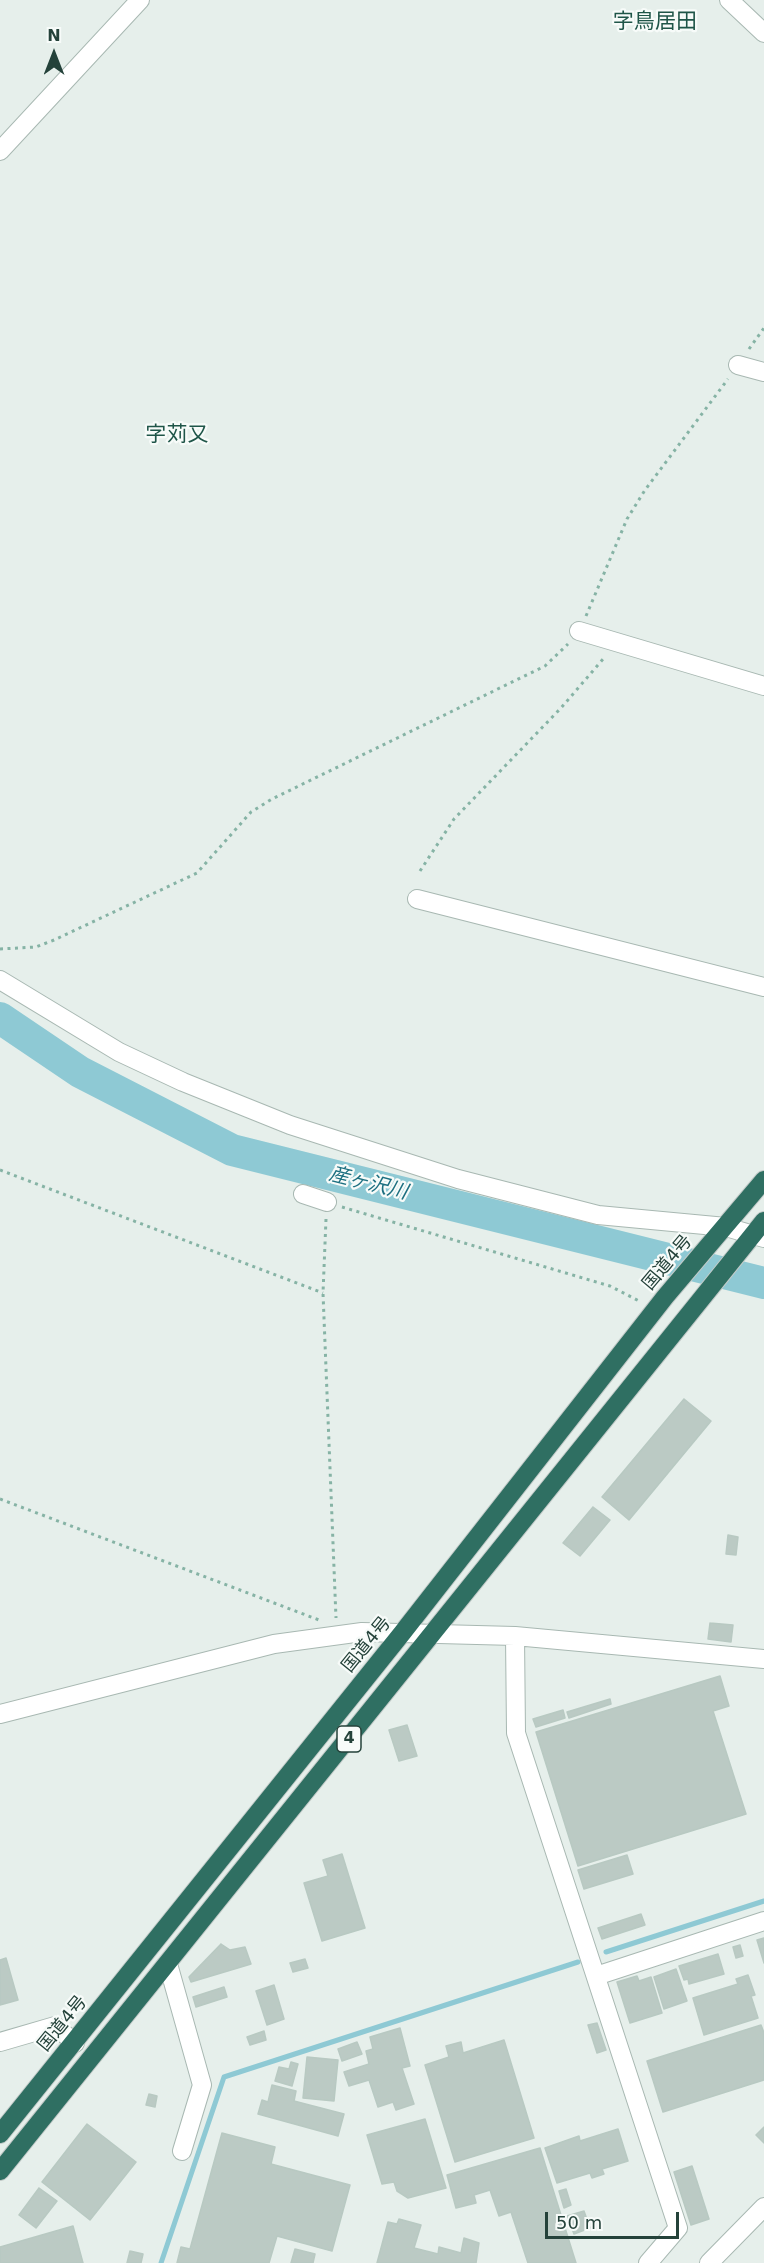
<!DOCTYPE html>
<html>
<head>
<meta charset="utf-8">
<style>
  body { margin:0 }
  #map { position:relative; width:764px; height:2263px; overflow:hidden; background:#e6efeb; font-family:"DejaVu Sans",sans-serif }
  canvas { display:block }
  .north { position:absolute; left:24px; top:24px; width:60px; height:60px; -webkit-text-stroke:4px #f7fbf9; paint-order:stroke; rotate:0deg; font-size:16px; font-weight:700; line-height:24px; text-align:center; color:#24423a }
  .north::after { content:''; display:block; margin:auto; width:21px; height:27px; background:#24423a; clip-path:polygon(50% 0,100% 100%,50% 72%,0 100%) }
  .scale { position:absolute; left:545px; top:2212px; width:134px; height:27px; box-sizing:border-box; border:3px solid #24423a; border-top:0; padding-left:8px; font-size:18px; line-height:21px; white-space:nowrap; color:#24423a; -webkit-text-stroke:4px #f7fbf9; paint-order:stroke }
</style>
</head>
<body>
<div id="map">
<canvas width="764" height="2263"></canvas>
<div class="north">N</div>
<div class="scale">50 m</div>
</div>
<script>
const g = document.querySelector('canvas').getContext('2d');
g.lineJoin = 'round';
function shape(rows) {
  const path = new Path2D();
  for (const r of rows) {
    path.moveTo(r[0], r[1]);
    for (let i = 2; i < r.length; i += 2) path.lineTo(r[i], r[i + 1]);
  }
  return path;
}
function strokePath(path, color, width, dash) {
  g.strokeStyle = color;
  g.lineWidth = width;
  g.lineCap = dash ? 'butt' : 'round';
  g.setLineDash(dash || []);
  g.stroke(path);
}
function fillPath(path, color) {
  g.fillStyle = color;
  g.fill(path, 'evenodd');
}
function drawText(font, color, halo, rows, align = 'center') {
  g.font = font + ' "DejaVu Sans","Noto Sans JP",sans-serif';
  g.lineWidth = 4.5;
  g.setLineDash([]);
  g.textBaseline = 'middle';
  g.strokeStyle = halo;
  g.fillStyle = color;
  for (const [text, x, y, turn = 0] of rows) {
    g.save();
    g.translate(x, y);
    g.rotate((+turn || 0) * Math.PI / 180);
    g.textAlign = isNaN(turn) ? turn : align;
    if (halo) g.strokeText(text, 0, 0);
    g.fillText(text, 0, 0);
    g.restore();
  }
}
strokePath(shape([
  [606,1952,764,1901],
  [161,2263,224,2077,578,1962]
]), '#8ec9d4', 5);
strokePath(shape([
  [0,1018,80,1072,232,1150,764,1283]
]), '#8ec9d4', 32);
const building = shape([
  [684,1399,711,1421,629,1520,602,1497,684,1399],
  [593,1507,610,1520,580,1556,563,1543,593,1507],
  [728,1535,738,1537,736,1555,726,1554,728,1535],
  [710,1623,733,1625,731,1642,708,1639,710,1623],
  [720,1676,729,1706,713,1711,746,1814,578,1866,536,1732,720,1676],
  [610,1699,611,1704,569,1718,567,1712,610,1699],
  [563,1710,565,1718,536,1727,533,1719,563,1710],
  [407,1725,417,1756,399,1761,389,1730,407,1725],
  [342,1854,365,1928,322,1941,304,1883,328,1876,323,1860,342,1854],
  [627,1855,633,1874,584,1889,578,1870,627,1855],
  [641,1914,645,1925,602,1939,598,1928,641,1914],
  [764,1938,764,1963,757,1940,764,1938],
  [221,1944,230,1950,245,1947,251,1964,191,1982,189,1977,221,1944],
  [740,1945,743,1956,736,1958,733,1947,740,1945],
  [718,1954,724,1974,689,1984,688,1979,684,1980,679,1966,718,1954],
  [6,1958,18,2000,0,2005,0,1960,6,1958],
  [305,1959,308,1968,293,1972,290,1963,305,1959],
  [676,1969,687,2001,664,2009,654,1977,676,1969],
  [748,1975,755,1995,751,1996,758,2018,704,2035,693,1998,738,1984,736,1979,748,1975],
  [637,1976,639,1981,651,1977,662,2013,630,2023,617,1982,637,1976],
  [274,1985,284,2019,267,2025,256,1991,274,1985],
  [224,1987,227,1997,196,2007,193,1997,224,1987],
  [597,2023,606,2050,597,2053,588,2025,597,2023],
  [761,2025,764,2033,764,2080,663,2112,647,2061,761,2025],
  [400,2028,410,2066,402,2068,414,2104,396,2110,393,2102,378,2107,369,2080,349,2086,344,2072,369,2064,366,2051,373,2049,370,2037,400,2028],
  [264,2031,266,2040,250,2045,247,2037,264,2031],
  [504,2040,534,2138,455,2162,425,2065,449,2057,446,2046,461,2042,463,2053,504,2040],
  [357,2042,362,2054,342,2061,338,2049,357,2042],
  [307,2057,338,2060,334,2101,303,2098,307,2057],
  [291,2062,298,2064,292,2086,275,2081,279,2067,289,2069,291,2062],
  [272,2085,296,2091,294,2101,344,2114,338,2136,258,2114,262,2100,268,2102,272,2085],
  [149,2094,157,2096,155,2107,146,2105,149,2094],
  [425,2119,446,2188,408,2198,397,2191,394,2182,382,2184,367,2135,425,2119],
  [87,2124,136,2162,90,2220,42,2182,87,2124],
  [764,2127,764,2143,756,2135,764,2127],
  [618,2129,628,2161,602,2169,604,2174,592,2178,590,2173,557,2183,545,2148,579,2136,580,2141,618,2129],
  [222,2133,275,2147,271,2164,350,2185,332,2251,277,2236,269,2263,177,2263,181,2247,190,2249,222,2133],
  [540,2148,576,2263,528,2263,511,2212,499,2216,490,2190,474,2195,476,2203,456,2208,447,2175,540,2148],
  [692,2166,709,2219,691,2225,674,2172,692,2166],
  [39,2188,57,2201,36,2228,19,2215,39,2188],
  [566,2189,571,2205,564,2208,559,2191,566,2189],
  [584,2211,590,2228,574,2234,567,2216,584,2211],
  [399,2219,421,2225,414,2248,438,2254,439,2247,461,2253,464,2238,479,2243,476,2263,377,2263,388,2222,397,2224,399,2219],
  [73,2226,83,2263,0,2263,0,2247,73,2226],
  [295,2249,315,2254,313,2263,291,2263,295,2249],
  [130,2251,143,2254,141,2263,127,2263,130,2251]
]);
fillPath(building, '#bbcac4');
strokePath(building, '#b8c9c2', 1.5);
const minor = shape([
  [729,0,764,33],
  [0,151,140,0],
  [738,365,764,372],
  [579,631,764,686],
  [417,899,764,987],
  [0,980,119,1052,183,1082,290,1125,458,1179,598,1215,726,1227,764,1238],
  [303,1194,327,1202],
  [515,1636,516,1733,678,2228,648,2263],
  [0,1714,274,1644,362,1632,515,1636,764,1659],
  [168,1964,202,2085,182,2151],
  [596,1976,764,1921],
  [0,2042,55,2026,75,2043],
  [709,2263,764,2207]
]);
const highway = shape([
  [0,2134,403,1632,665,1297,764,1180],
  [0,2171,764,1221]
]);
strokePath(minor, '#a8b8b2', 20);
strokePath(highway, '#c2cac8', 20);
strokePath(shape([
  [749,349,764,328],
  [586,616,627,519,645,490,728,379],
  [420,871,454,819,561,708,604,658],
  [0,949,36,947,54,940,197,873,251,812,272,799,545,666,568,644],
  [0,1170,323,1293],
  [342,1207,610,1286,641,1302],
  [326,1219,323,1293,336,1618],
  [0,1499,319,1620]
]), '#86b3a5', 3, [3, 4.5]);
strokePath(minor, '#fff', 18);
strokePath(highway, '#2f6f62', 18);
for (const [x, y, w] of [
  [349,1739,24]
]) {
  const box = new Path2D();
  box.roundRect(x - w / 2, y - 13, w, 26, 4.5);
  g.fillStyle = '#f7fbf9';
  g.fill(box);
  strokePath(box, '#24423a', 1.5);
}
drawText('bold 16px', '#24423a', null, [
  ["4",349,1739]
]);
drawText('18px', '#24423a', '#f7fbf9', [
  ["国道4号",668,1263,-50],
  ["国道4号",367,1645,-51],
  ["国道4号",63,2024,-51]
]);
drawText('italic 20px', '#1c6f80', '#f7fbf9', [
  ["産ヶ沢川",368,1184,14]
]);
drawText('21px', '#1f5548', '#f7fbf9', [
  ["字鳥居田",655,23],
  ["字苅又",177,436]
]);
</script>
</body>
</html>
